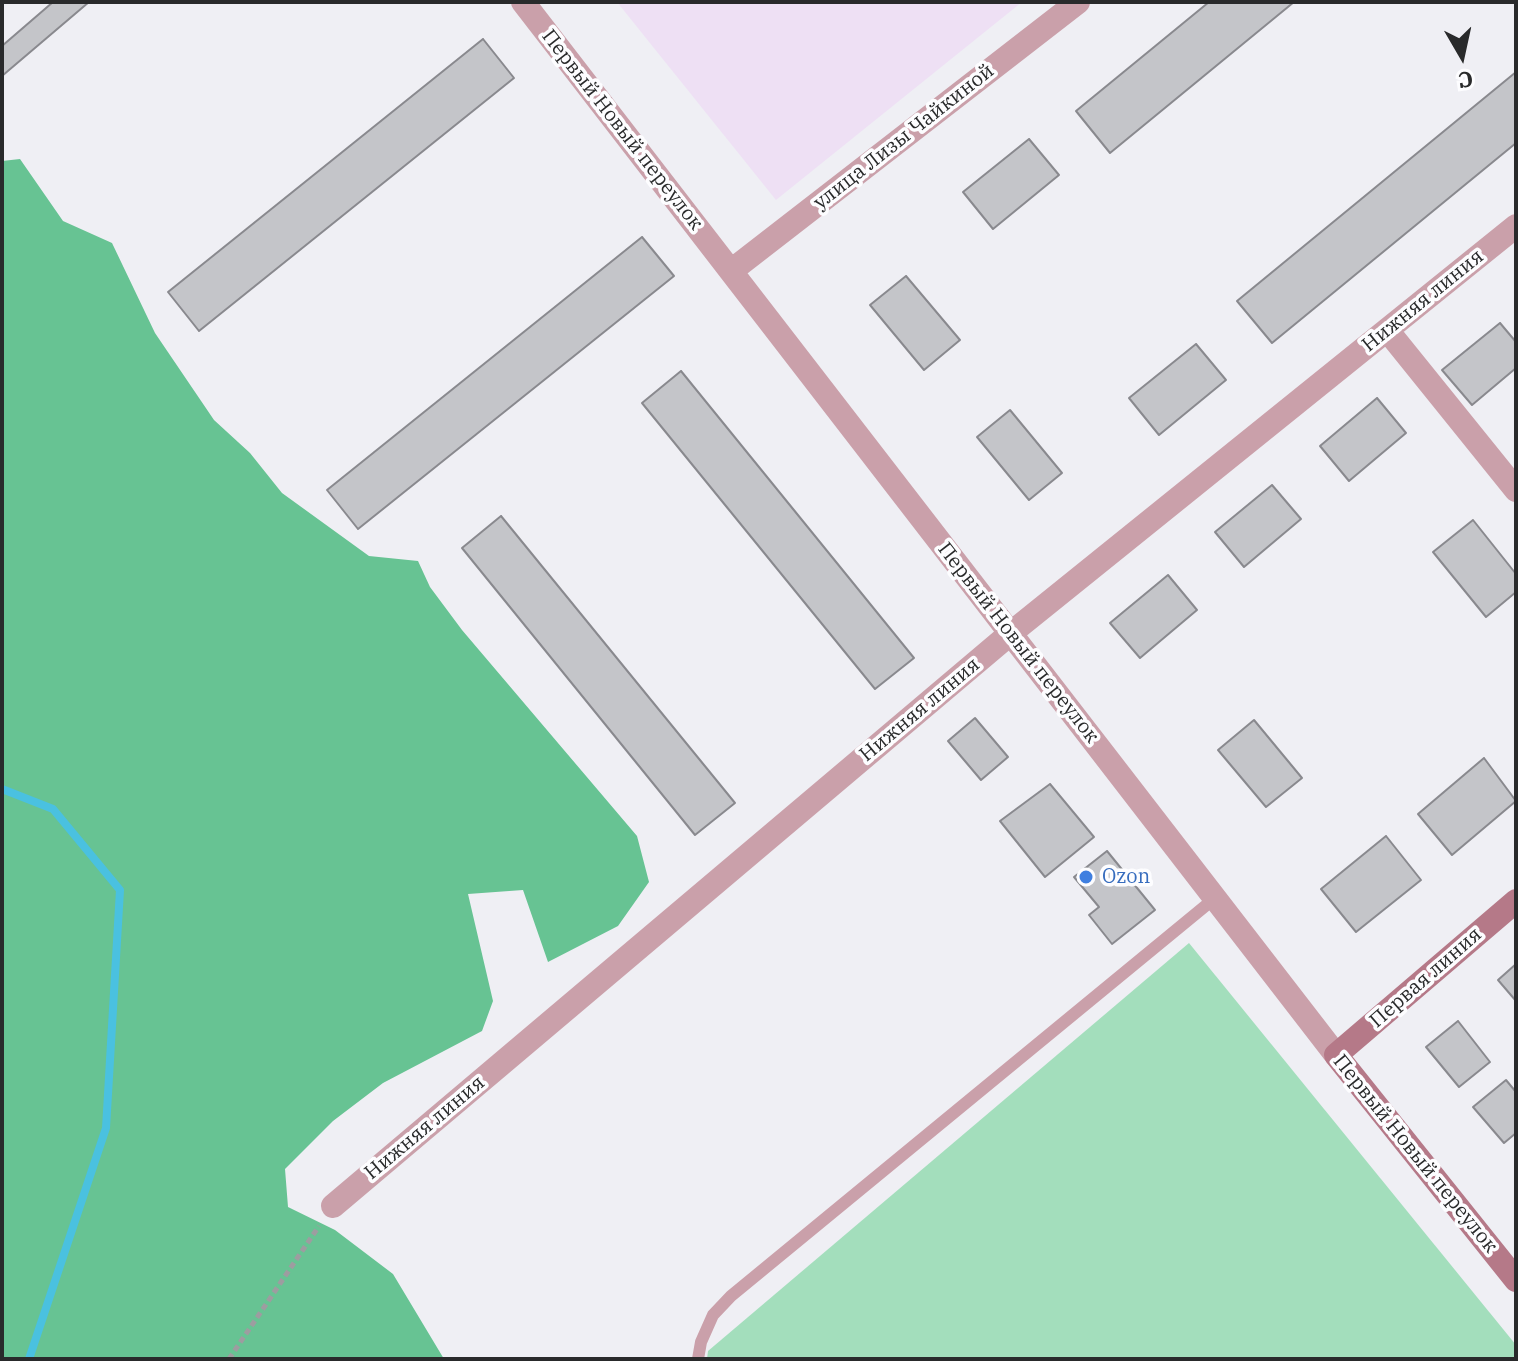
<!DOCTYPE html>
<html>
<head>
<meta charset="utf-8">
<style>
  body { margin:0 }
  #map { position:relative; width:1518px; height:1361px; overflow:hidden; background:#efeff4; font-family:"IBM Plex Serif",serif }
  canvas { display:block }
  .frame { position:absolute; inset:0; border:4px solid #292a2b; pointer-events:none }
  .north { position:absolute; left:1422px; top:16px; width:80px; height:80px; -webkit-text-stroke:6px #fdfdff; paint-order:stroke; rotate:171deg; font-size:22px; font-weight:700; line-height:32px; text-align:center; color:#292a2b }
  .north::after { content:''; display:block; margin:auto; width:28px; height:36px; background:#292a2b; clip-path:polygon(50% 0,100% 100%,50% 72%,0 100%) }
</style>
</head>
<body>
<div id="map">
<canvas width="1518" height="1361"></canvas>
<div class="frame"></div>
<div class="north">С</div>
</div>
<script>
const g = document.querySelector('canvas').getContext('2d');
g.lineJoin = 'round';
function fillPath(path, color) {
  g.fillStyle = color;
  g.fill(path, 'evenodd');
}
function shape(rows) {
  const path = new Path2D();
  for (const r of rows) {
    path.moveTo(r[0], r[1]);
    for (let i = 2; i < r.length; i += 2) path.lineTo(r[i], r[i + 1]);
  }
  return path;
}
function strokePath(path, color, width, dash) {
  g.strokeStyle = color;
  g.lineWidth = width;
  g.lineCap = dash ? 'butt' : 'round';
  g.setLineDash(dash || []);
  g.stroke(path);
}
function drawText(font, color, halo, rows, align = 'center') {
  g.font = font + ' "IBM Plex Serif",serif';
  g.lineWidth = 7;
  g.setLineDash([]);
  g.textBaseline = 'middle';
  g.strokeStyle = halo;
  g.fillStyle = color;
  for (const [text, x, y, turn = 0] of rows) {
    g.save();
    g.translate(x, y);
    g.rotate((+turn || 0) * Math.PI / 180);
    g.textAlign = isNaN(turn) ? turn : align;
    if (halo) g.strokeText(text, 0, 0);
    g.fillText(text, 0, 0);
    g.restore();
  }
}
fillPath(shape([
  [617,2,1022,2,776,200]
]), '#eee0f4');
fillPath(shape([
  [1189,943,1516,1345,1516,1359,707,1359,708,1351]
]), '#a3debc');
fillPath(shape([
  [20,159,63,221,112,243,155,333,214,420,250,453,282,493,369,556,418,561,430,587,462,630,637,836,649,882,618,926,548,962,523,890,468,894,493,1001,482,1031,383,1083,333,1121,285,1169,288,1207,335,1230,393,1274,444,1359,2,1359,2,161]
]), '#67c393');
strokePath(shape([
  [2,789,53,809,120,890,106,1128,29,1359]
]), '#4ac1e0', 8);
const building = shape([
  [53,2,89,2,2,76,2,46,53,2],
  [1209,2,1294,2,1110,153,1076,111,1209,2],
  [483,39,514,78,199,331,168,292,483,39],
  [1516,72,1516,143,1272,343,1237,301,1516,72],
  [1029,139,1059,175,993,229,963,192,1029,139],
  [642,237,674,276,358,529,327,490,642,237],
  [906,276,960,340,924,370,870,305,906,276],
  [1500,323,1516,342,1516,368,1472,405,1442,370,1500,323],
  [1196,344,1226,380,1159,435,1129,398,1196,344],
  [681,371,914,658,875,689,642,403,681,371],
  [1377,398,1406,433,1349,481,1320,446,1377,398],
  [1010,410,1062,473,1029,500,977,437,1010,410],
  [1272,485,1301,519,1244,567,1215,532,1272,485],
  [501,516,735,803,695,835,462,548,501,516],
  [1473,520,1516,574,1516,592,1486,617,1433,552,1473,520],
  [1168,575,1197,610,1140,658,1110,623,1168,575],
  [975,718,1008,757,981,780,948,741,975,718],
  [1254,720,1302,778,1266,807,1218,750,1254,720],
  [1484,758,1516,801,1452,855,1418,814,1484,758],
  [1050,784,1094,837,1045,877,1000,821,1050,784],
  [1386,836,1421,880,1356,932,1321,889,1386,836],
  [1107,851,1155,910,1112,944,1089,915,1099,907,1074,877,1107,851],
  [1516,964,1516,1001,1498,980,1516,964],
  [1458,1021,1490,1062,1459,1087,1426,1047,1458,1021],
  [1506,1080,1516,1092,1516,1133,1504,1143,1473,1107,1506,1080]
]);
fillPath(building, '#c4c5c9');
strokePath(building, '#89898e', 2);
strokePath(shape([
  [229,1359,319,1226]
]), '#9d9da0', 5, [6, 4]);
strokePath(shape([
  [698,1359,701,1342,713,1315,731,1296,1215,898]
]), '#caa0aa', 12);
strokePath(shape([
  [523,2,1336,1055],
  [731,271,1078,2],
  [1387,330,1516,490],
  [333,1206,1011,633,1516,226]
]), '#caa0aa', 24);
strokePath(shape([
  [1516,901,1336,1055,1516,1280]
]), '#b57988', 24);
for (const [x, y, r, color] of [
  [1086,877,8,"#3f7fe0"]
]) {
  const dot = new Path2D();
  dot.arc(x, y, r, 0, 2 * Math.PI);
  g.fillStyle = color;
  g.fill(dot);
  strokePath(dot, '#fdfdff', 3);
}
drawText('20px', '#292a2b', '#fdfdff', [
  ["Первый Новый переулок",622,130,52],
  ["улица Лизы Чайкиной",904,137,-38],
  ["Нижняя линия",1423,301,-39],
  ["Первый Новый переулок",1018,643,52],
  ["Нижняя линия",920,710,-40],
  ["Первая линия",1426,978,-41],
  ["Нижняя линия",425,1128,-40],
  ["Первый Новый переулок",1415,1154,51]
]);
drawText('20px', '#366cbe', '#fdfdff', [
  ["Ozon",1102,877]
], 'left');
</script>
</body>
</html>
